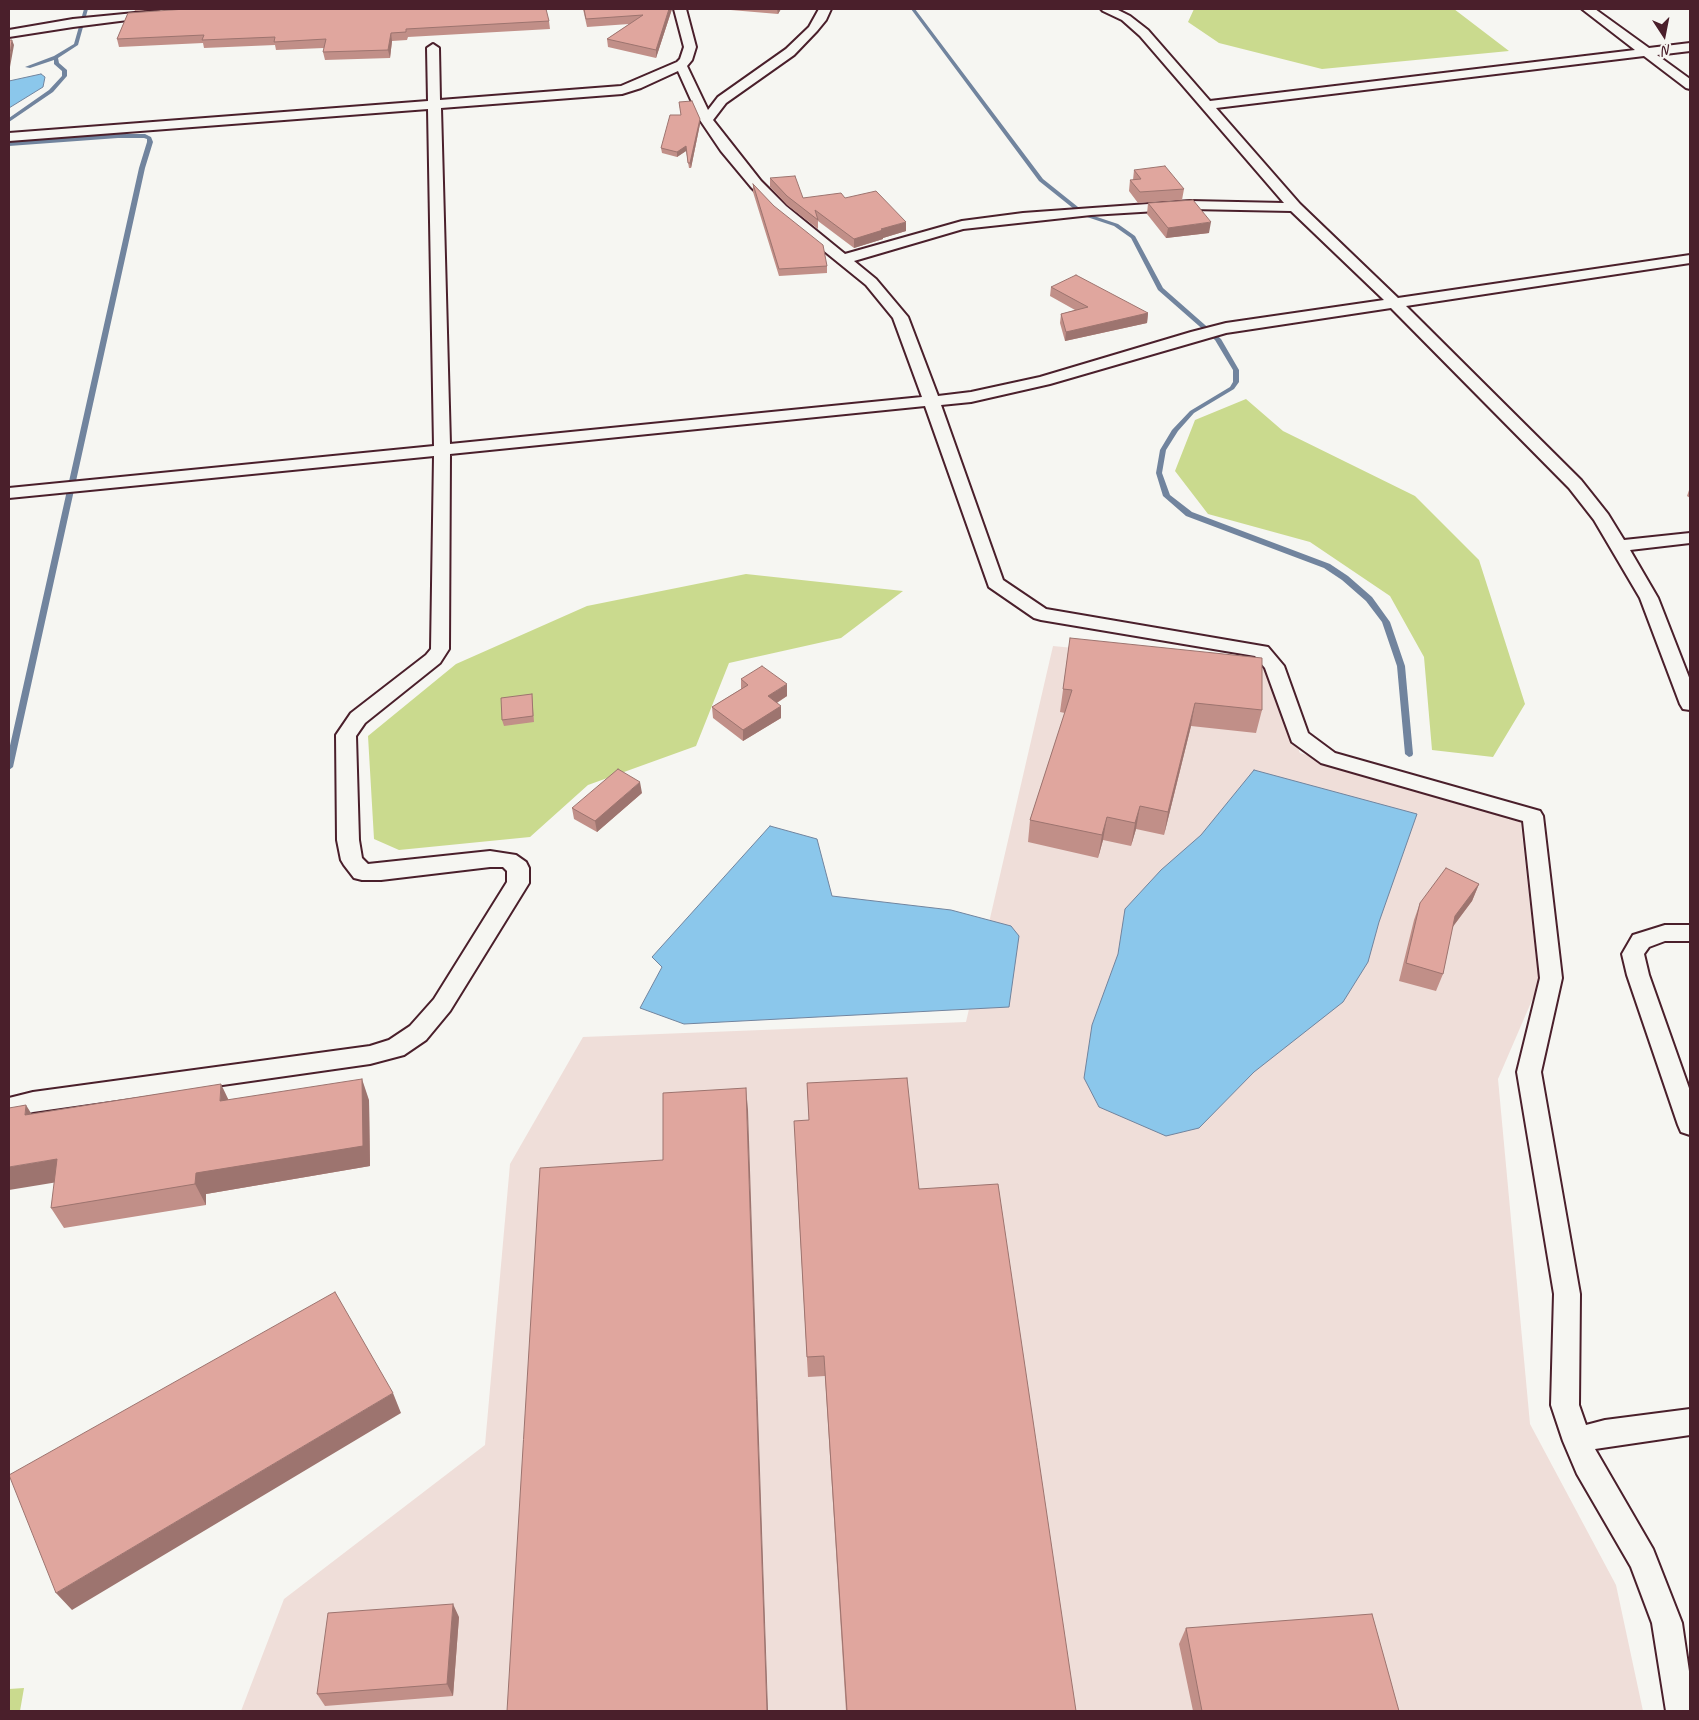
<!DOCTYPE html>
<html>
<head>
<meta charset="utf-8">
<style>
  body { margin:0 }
  #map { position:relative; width:1699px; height:1720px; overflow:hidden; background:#f6f6f2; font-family:Caveat,sans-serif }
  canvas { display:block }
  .frame { position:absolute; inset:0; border:10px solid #4a1f2b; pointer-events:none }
  .north { position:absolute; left:1639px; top:10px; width:50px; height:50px; -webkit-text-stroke:4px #f6f6f2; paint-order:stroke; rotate:169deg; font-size:14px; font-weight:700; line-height:20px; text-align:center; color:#4a1f2b }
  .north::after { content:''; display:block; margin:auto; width:18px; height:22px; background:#4a1f2b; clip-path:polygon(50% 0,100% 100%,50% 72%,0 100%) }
</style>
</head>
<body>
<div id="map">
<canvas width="1699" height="1720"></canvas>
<div class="frame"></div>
<div class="north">N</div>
</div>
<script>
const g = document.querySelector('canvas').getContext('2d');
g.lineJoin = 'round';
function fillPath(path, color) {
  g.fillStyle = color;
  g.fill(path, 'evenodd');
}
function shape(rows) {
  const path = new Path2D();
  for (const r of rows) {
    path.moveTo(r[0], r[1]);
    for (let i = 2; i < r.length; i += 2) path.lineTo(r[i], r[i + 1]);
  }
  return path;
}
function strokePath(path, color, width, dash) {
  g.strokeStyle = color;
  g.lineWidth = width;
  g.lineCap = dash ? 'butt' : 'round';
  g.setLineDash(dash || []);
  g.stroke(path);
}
fillPath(shape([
  [1053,646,1266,667,1300,753,1520,817,1539,984,1498,1079,1530,1424,1616,1585,1643,1711,241,1711,284,1599,485,1445,510,1164,583,1037,966,1022]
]), '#efded9');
fillPath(shape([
  [1194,9,1454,9,1509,51,1322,69,1219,43,1188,22],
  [1246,399,1283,431,1415,496,1479,560,1525,704,1493,757,1432,750,1424,657,1390,596,1310,542,1208,514,1175,471,1195,420],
  [746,574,903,591,841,638,729,663,696,746,588,785,530,837,399,850,374,839,368,736,456,664,587,606],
  [24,1688,20,1711,9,1711,9,1689]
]), '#cada8e');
const water = shape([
  [41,74,45,77,43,87,9,108,9,81,41,74],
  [1254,770,1417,814,1379,922,1368,962,1343,1002,1254,1072,1199,1128,1166,1136,1099,1107,1084,1078,1092,1025,1118,954,1125,909,1161,870,1201,835,1254,770],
  [770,826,817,839,832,896,951,910,1011,926,1019,936,1009,1007,684,1024,640,1008,662,967,652,957,770,826]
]);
fillPath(water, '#8bc7eb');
strokePath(water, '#71849e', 1);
fillPath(shape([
  [84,9,88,9,78,45,58,58,59,63,67,70,67,76,53,92,9,122,9,118,49,90,62,76,62,71,54,64,54,60,30,68,25,67,54,56,74,44,84,9],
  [911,9,915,9,1043,179,1078,207,1091,215,1118,224,1135,236,1163,288,1221,339,1239,370,1239,382,1234,389,1194,413,1178,431,1166,450,1162,473,1170,495,1192,512,1330,564,1348,576,1372,597,1390,622,1405,666,1413,754,1412,756,1409,757,1405,754,1397,666,1382,622,1366,601,1342,580,1324,568,1186,516,1163,496,1156,473,1160,450,1172,430,1190,411,1230,387,1233,382,1233,370,1215,340,1158,290,1131,238,1114,226,1087,217,1074,209,1039,181,911,9],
  [118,134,145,134,151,137,153,142,145,168,13,767,9,770,9,750,139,168,147,142,147,139,144,138,118,138,9,146,9,142,118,134]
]), '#71849e');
const street = shape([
  [674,9,686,9,696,47,692,60,687,66,708,110,718,97,786,49,809,27,819,9,831,9,826,20,817,31,794,55,726,103,713,120,761,181,786,206,845,254,962,221,1023,213,1190,201,1284,203,1140,36,1122,20,1103,11,1101,9,1116,9,1130,16,1148,30,1210,101,1635,50,1582,9,1595,9,1649,48,1690,43,1690,51,1657,55,1690,79,1690,89,1686,88,1644,56,1216,108,1300,204,1398,298,1690,255,1690,263,1406,306,1581,480,1608,514,1624,540,1690,533,1690,543,1630,550,1658,598,1690,680,1690,710,1683,709,1680,704,1640,598,1594,520,1569,488,1391,308,1226,333,1050,384,971,402,941,405,1003,580,1046,609,1268,647,1284,666,1308,733,1335,753,1540,811,1543,816,1562,978,1541,1072,1580,1294,1579,1405,1586,1425,1605,1420,1690,1409,1690,1435,1595,1449,1653,1549,1682,1623,1690,1678,1690,1711,1666,1711,1652,1623,1631,1567,1577,1474,1563,1441,1551,1405,1554,1294,1517,1072,1540,978,1523,821,1321,763,1292,742,1265,668,1255,656,1041,620,1034,618,989,587,925,406,450,454,449,649,440,663,365,723,356,736,359,840,362,858,368,864,490,851,516,855,526,862,529,868,529,883,450,1011,426,1040,404,1055,370,1064,33,1112,9,1118,9,1098,33,1092,370,1046,389,1040,410,1026,434,999,507,882,507,871,503,867,490,867,381,880,362,880,354,878,344,865,341,860,337,840,336,735,351,713,426,655,431,649,434,456,9,498,9,488,434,446,428,109,9,141,9,133,428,101,427,48,433,44,439,48,440,100,621,86,677,62,680,59,684,47,674,9],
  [678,71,700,120,721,151,751,187,776,212,866,285,893,318,922,397,450,444,441,108,622,94,641,88,678,71],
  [1190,209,1291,211,1384,300,1226,323,1191,332,1040,377,971,392,938,396,908,317,876,279,854,261,963,229,1091,215,1190,209],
  [155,11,159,12,161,14,159,16,73,27,9,37,9,30,73,19,155,11],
  [1665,925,1690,925,1690,941,1665,941,1649,947,1644,954,1649,975,1690,1091,1690,1135,1681,1132,1678,1125,1627,975,1622,954,1633,935,1665,925]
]);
strokePath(street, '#4a1f2b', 4);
fillPath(street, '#f6f6f2');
fillPath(shape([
  [134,9,160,9,135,11],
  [583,9,672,9,656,58,608,47,607,39,629,24,587,27],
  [719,9,781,9,778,14],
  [128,13,549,21,550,29,408,37,407,40,392,41,390,58,325,60,323,52,324,48,276,50,275,45,204,48,203,43,119,47,117,39],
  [679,102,700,124,691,168,689,168,686,151,677,157,662,153,661,148,681,115],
  [1134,170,1184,189,1182,200,1138,203,1129,191,1130,180,1133,180],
  [770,178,803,198,845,198,906,231,883,238,883,239,854,248,818,221,818,229,787,205,770,187],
  [753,184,827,266,827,273,779,276,753,192],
  [1148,203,1209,233,1166,238,1147,214],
  [1051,287,1148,313,1147,323,1065,341,1060,323,1061,314,1075,310,1050,296],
  [1690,487,1690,498,1687,496],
  [1070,638,1262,710,1256,733,1191,726,1164,835,1136,829,1131,846,1103,840,1098,858,1028,842,1030,820,1065,713,1060,712],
  [741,679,787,696,777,703,781,718,743,741,713,718,712,707,741,689],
  [532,694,534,722,504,726,502,720],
  [642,793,597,832,574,819,572,808],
  [1479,884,1472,901,1452,928,1443,974,1436,991,1399,981,1414,920,1420,903],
  [807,1083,919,1189,1076,1711,846,1711,825,1376,808,1377,795,1143,809,1120],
  [228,1100,369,1100,370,1166,206,1194,206,1205,64,1228,51,1208,55,1182,32,1114],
  [459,1617,453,1696,325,1706,317,1694],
  [1186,1628,1399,1711,1193,1711,1179,1644]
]), '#c18f88');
fillPath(shape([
  [669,9,672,9,656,58,656,50],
  [777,9,781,9,778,14],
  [391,33,392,41,390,58,388,50],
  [12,40,14,45,10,67,9,67,9,61],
  [700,119,700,124,691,168,690,163],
  [686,146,686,151,677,157,677,152],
  [906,222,906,231,883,238,883,239,854,248,854,239,881,229],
  [1211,222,1209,233,1166,238,1168,228],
  [1148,313,1147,323,1065,341,1066,332],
  [787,684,787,696,768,708,768,696],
  [1195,703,1191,726,1164,835,1168,812],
  [781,706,781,718,743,741,743,730],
  [640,782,642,793,597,832,595,821],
  [1140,806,1136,829,1131,846,1135,823],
  [1107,817,1103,840,1098,858,1102,835],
  [1479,884,1472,901,1448,933,1455,916],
  [362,1079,369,1100,370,1166,206,1194,206,1205,195,1184,196,1173],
  [221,1084,231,1105,220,1101],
  [746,1088,748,1110,768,1711,767,1711],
  [26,1105,39,1126,25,1115],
  [57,1159,70,1180,9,1190,9,1167],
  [393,1393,401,1413,72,1610,56,1593],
  [453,1604,459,1617,453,1696,447,1684]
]), '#9d746f');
const building = shape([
  [186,9,546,9,549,21,406,29,406,32,391,33,388,50,323,52,326,39,274,42,275,37,202,40,204,35,117,39,128,13,186,9],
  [584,9,669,9,656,50,607,39,643,15,586,19,584,9],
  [9,40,12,40,9,61,9,40],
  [692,101,700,119,690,163,688,163,686,146,677,152,661,148,670,115,681,115,679,102,692,101],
  [1165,166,1184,189,1140,192,1130,180,1141,179,1134,170,1165,166],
  [795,176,803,198,841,193,845,198,876,191,906,222,881,229,883,230,854,239,815,210,818,220,787,196,770,178,795,176],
  [753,184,774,206,823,245,827,266,779,269,753,184],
  [1193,200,1211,222,1168,228,1148,203,1193,200],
  [1076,275,1148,313,1066,332,1061,314,1088,307,1051,287,1076,275],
  [1070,638,1262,658,1262,710,1195,703,1168,812,1140,806,1135,823,1107,817,1102,835,1030,820,1072,690,1063,689,1070,638],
  [762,666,787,684,768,696,781,706,743,730,712,707,748,685,741,679,762,666],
  [532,694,533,716,502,720,501,698,532,694],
  [618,769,640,782,595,821,572,808,618,769],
  [1446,868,1479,884,1455,916,1443,974,1406,963,1420,903,1446,868],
  [907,1078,919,1189,998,1184,1076,1711,847,1711,824,1356,807,1357,794,1121,809,1120,807,1083,907,1078],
  [362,1079,363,1146,196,1173,195,1184,51,1208,57,1159,9,1167,9,1108,26,1105,25,1115,221,1084,220,1101,362,1079],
  [746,1088,767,1711,507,1711,540,1168,663,1160,663,1093,746,1088],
  [335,1292,393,1393,56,1593,9,1475,335,1292],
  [453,1604,447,1684,317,1694,328,1613,453,1604],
  [1372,1614,1399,1711,1202,1711,1186,1628,1372,1614]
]);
fillPath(building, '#e0a69e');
strokePath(building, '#9d746f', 1);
</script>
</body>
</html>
